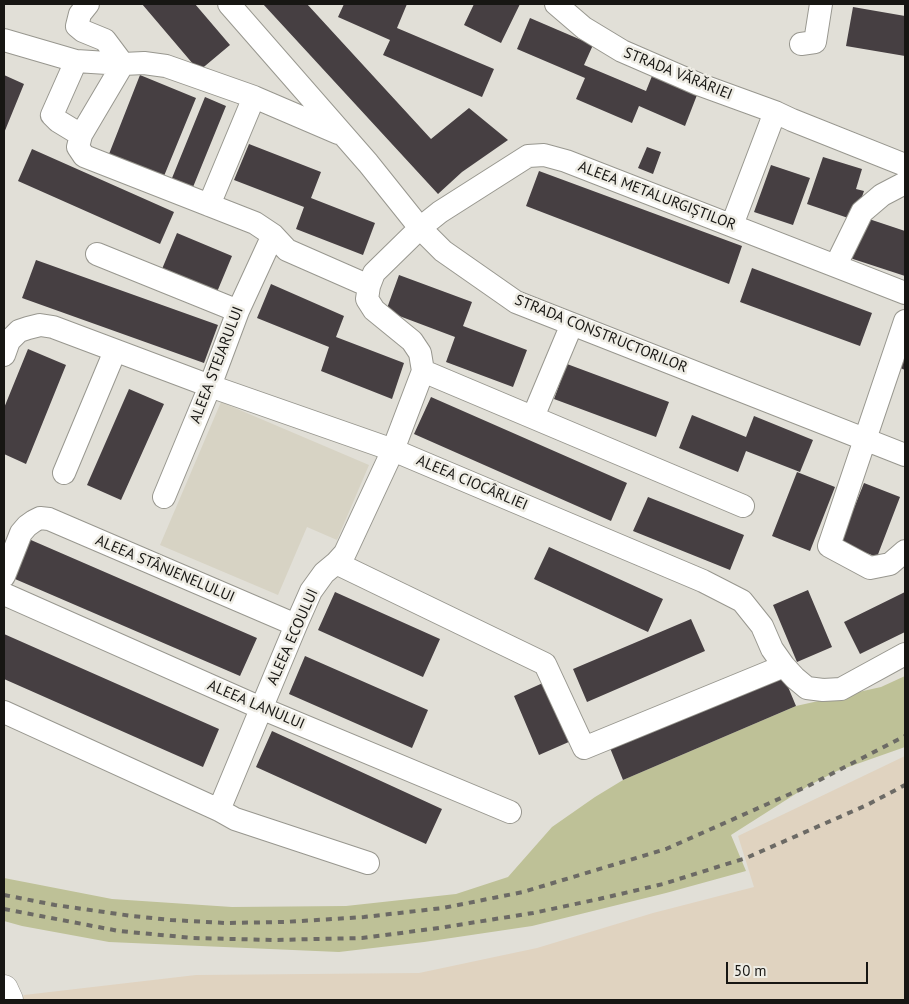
<!DOCTYPE html>
<html>
<head>
<meta charset="utf-8">
<style>
  body { margin:0 }
  #map { position:relative; width:909px; height:1004px; overflow:hidden; background:#e1dfd7; font-family:"PT Sans",sans-serif }
  canvas { display:block }
  .frame { position:absolute; inset:0; border:5px solid #171613; pointer-events:none }
  .scale { position:absolute; left:726px; top:962px; width:142px; height:22px; box-sizing:border-box; border:2px solid #171613; border-top:0; padding-left:6px; font-size:15px; line-height:18px; white-space:nowrap; color:#171613; -webkit-text-stroke:4px #eeece4; paint-order:stroke }
</style>
</head>
<body>
<div id="map">
<canvas width="909" height="1004"></canvas>
<div class="frame"></div>
<div class="scale">50 m</div>
</div>
<script>
const g = document.querySelector('canvas').getContext('2d');
g.lineJoin = 'round';
function fillPath(path, color) {
  g.fillStyle = color;
  g.fill(path, 'evenodd');
}
function shape(rows) {
  const path = new Path2D();
  for (const r of rows) {
    path.moveTo(r[0], r[1]);
    for (let i = 2; i < r.length; i += 2) path.lineTo(r[i], r[i + 1]);
  }
  return path;
}
function strokePath(path, color, width, dash) {
  g.strokeStyle = color;
  g.lineWidth = width;
  g.lineCap = dash ? 'butt' : 'round';
  g.setLineDash(dash || []);
  g.stroke(path);
}
function drawText(font, color, halo, rows, align = 'center') {
  g.font = font + ' "PT Sans",sans-serif';
  g.lineWidth = 5;
  g.setLineDash([]);
  g.textBaseline = 'middle';
  g.strokeStyle = halo;
  g.fillStyle = color;
  for (const [text, x, y, turn = 0] of rows) {
    g.save();
    g.translate(x, y);
    g.rotate((+turn || 0) * Math.PI / 180);
    g.textAlign = isNaN(turn) ? turn : align;
    if (halo) g.strokeText(text, 0, 0);
    g.fillText(text, 0, 0);
    g.restore();
  }
}
fillPath(shape([
  [221,402,369,465,337,540,307,527,278,595,160,545]
]), '#d7d3c4');
fillPath(shape([
  [905,756,905,1000,20,1000,24,995,196,975,419,973,537,948,653,913,754,887,738,836]
]), '#e0d3c0');
fillPath(shape([
  [905,676,905,747,837,771,808,786,731,835,746,871,666,893,532,926,424,942,339,952,109,942,22,926,4,921,4,878,112,899,232,907,346,906,456,894,508,877,552,827,595,797,623,780,796,706,881,687]
]), '#bec197');
fillPath(shape([
  [142,4,195,4,230,45,199,71],
  [263,4,307,4,431,139,469,108,508,140,462,172,438,194],
  [344,4,407,4,397,28,494,69,482,97,383,55,390,40,338,17],
  [474,4,520,4,501,43,464,25],
  [853,7,905,16,905,56,846,46],
  [530,18,593,45,584,65,646,91,652,76,697,95,685,126,639,106,632,123,576,99,585,78,517,49],
  [4,75,24,84,4,133],
  [140,75,196,98,164,176,109,154],
  [205,97,226,106,191,192,170,183],
  [249,144,321,172,311,198,375,223,363,255,296,229,304,207,234,180],
  [647,147,661,152,653,174,638,168],
  [32,149,174,212,160,244,18,181],
  [823,157,862,169,856,189,864,191,854,220,807,204],
  [771,165,810,178,793,225,754,212],
  [539,171,742,246,729,284,526,206],
  [863,217,905,231,905,276,850,258],
  [177,233,232,256,217,292,162,269],
  [36,260,218,325,204,363,22,298],
  [752,268,872,313,860,346,740,302],
  [399,275,472,302,463,326,527,350,513,387,446,362,455,337,386,311],
  [271,284,344,316,336,337,404,363,392,399,321,371,329,347,257,318],
  [905,347,905,370,898,367],
  [28,349,66,365,26,464,4,454,4,408],
  [567,364,669,402,656,437,554,399],
  [129,389,164,404,121,500,87,485],
  [431,397,627,483,611,521,414,434],
  [692,415,746,437,754,416,813,440,800,472,746,451,738,472,679,448],
  [797,472,835,487,810,551,772,536],
  [864,483,900,497,877,557,840,543],
  [648,497,744,535,730,570,633,531],
  [24,537,257,638,240,676,8,576],
  [549,547,663,599,648,632,534,579],
  [808,590,832,647,797,662,773,605],
  [335,592,440,639,423,677,318,630],
  [905,592,905,632,860,654,844,622],
  [691,619,705,651,587,702,573,669],
  [4,634,219,729,203,767,4,679],
  [305,656,428,710,412,748,289,694],
  [781,670,796,706,623,780,608,743],
  [545,682,571,741,539,755,514,696],
  [272,731,442,809,426,844,256,767]
]), '#463f42');
const minor = shape([
  [88,4,80,14,77,26,83,31,105,40,123,64],
  [229,4,368,163,420,228,443,251,516,302,905,455],
  [556,4,584,28,622,51,698,84,775,112,792,120,905,165],
  [4,40,76,61,123,64,144,63,166,66,254,97],
  [801,44,815,42,821,4],
  [76,61,52,115,58,121,81,135],
  [123,64,81,135,78,147,84,156,255,223,273,235,287,250,369,286],
  [209,205,254,97,338,133],
  [732,225,775,112],
  [97,254,238,311],
  [836,265,862,212,882,195,905,183],
  [905,321,829,546,870,568,890,564,905,551],
  [4,355,9,341,19,331,28,328,40,325,53,327,210,386,393,450,703,581,742,601,762,626,772,649,784,666,795,678,807,688,823,690,841,689,905,654],
  [423,371,743,506],
  [533,417,572,324],
  [64,473,115,351],
  [164,497,210,386,238,311,273,235],
  [336,563,545,664,584,748,784,666],
  [4,576,21,533,27,526,34,521,40,518,49,519,296,625],
  [4,594,261,708,510,812],
  [4,712,219,810,235,819,368,863],
  [219,810,296,625,311,591,324,573,336,563,345,553,393,450,423,371,420,353,412,341,374,310,367,299,369,286,374,273,420,228,440,212,528,156,544,155,566,161,905,293]
]);
const major = shape([
  [4,989,9,1000]
]);
strokePath(minor, '#98978f', 24);
strokePath(major, '#98978f', 29);
strokePath(minor, '#fff', 22);
strokePath(major, '#fff', 28);
strokePath(shape([
  [4,895,55,905,132,916,171,920,225,923,284,922,364,917,443,908,523,892,666,849,808,786,905,736],
  [4,909,119,931,193,938,274,940,362,938,439,928,533,913,599,899,663,884,746,858,867,805,905,785]
]), '#6c6a65', 4, [6, 6]);
drawText('15px', '#171613', '#eeece4', [
  ["STRADA VĂRĂRIEI",678,74,22],
  ["ALEEA METALURGIȘTILOR",657,196,21],
  ["STRADA CONSTRUCTORILOR",601,334,22],
  ["ALEEA STEJARULUI",217,365,-69],
  ["ALEEA CIOCÂRLIEI",472,483,23],
  ["ALEEA STÂNJENELULUI",165,569,23],
  ["ALEEA ECOULUI",293,637,-66],
  ["ALEEA LANULUI",256,705,23]
]);
</script>
</body>
</html>
